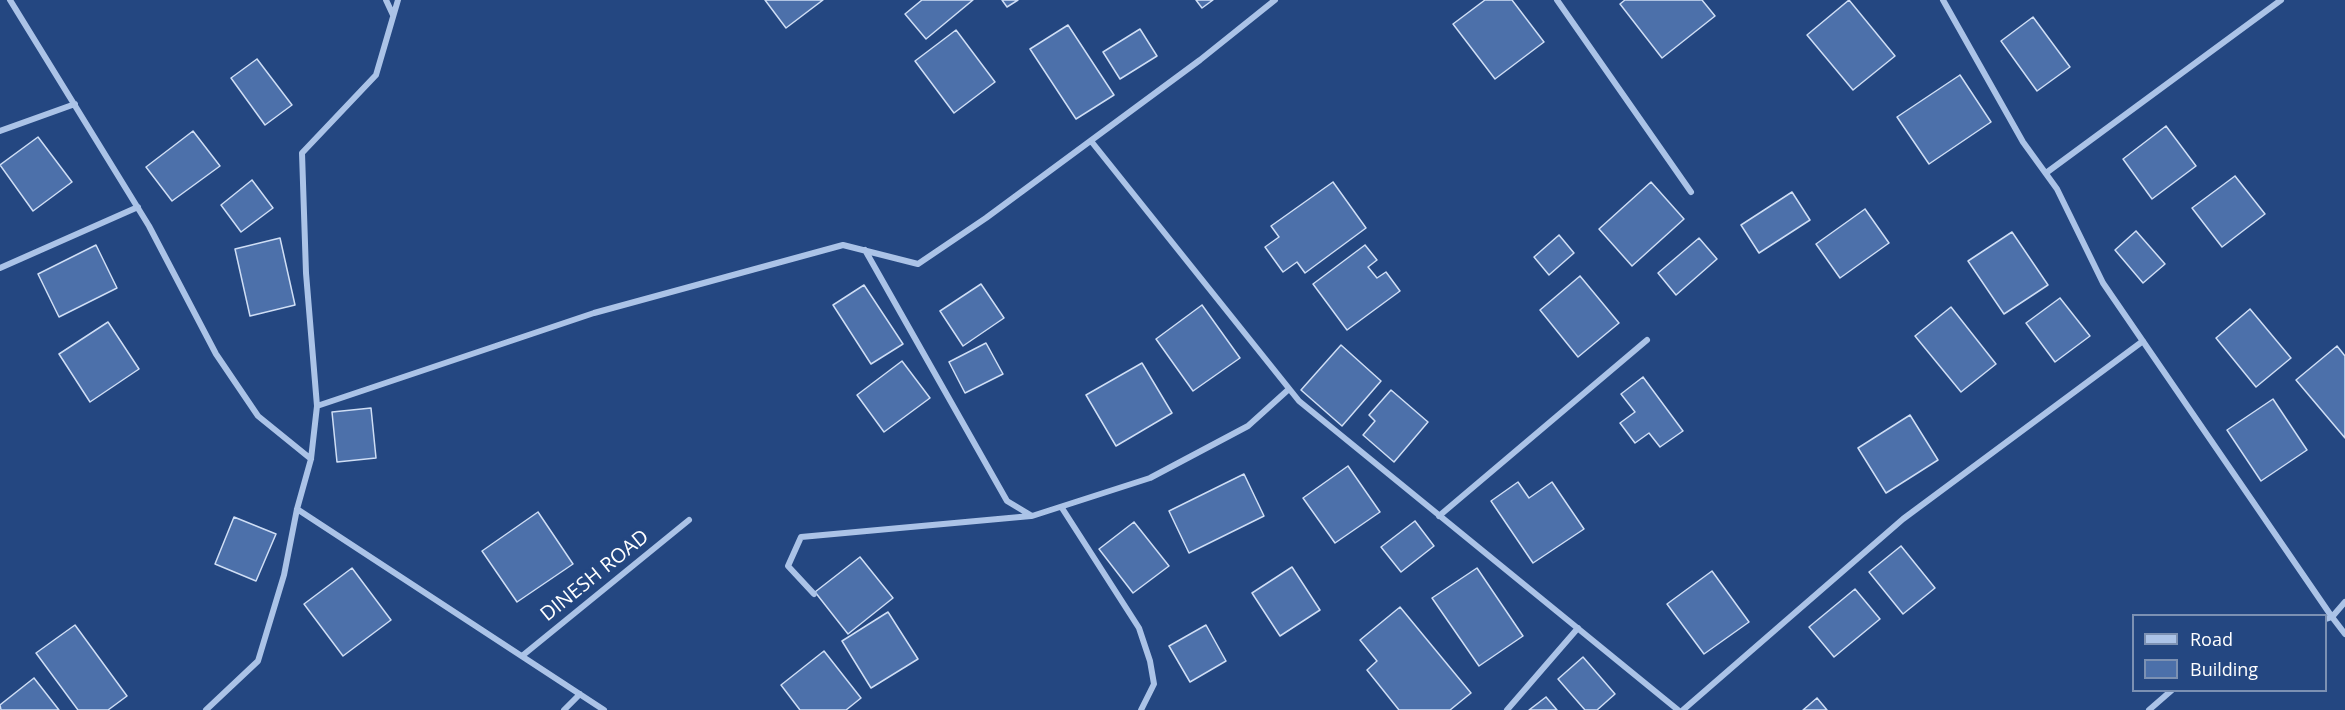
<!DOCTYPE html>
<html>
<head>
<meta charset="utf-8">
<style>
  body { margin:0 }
  #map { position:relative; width:2345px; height:710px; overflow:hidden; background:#244781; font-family:"Open Sans",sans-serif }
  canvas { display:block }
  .legend { position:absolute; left:2132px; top:614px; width:195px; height:78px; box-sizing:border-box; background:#244781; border:2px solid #7c91b3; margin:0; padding:8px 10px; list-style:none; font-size:18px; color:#fff }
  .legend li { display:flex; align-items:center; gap:12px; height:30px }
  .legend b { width:30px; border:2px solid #7c91b3 }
</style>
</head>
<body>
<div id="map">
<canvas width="2345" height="710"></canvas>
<ul class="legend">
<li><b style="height:8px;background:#abc3e7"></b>Road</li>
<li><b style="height:16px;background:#4c70aa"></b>Building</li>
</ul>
</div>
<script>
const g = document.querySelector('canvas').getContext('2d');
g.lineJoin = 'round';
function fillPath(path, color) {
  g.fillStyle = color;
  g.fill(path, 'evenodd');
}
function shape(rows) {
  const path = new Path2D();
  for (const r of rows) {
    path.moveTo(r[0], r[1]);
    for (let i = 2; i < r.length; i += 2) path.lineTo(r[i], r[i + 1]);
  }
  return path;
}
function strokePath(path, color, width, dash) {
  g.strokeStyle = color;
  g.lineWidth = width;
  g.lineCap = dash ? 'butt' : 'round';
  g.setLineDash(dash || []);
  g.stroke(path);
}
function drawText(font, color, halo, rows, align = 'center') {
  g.font = font + ' "Open Sans",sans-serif';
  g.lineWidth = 6;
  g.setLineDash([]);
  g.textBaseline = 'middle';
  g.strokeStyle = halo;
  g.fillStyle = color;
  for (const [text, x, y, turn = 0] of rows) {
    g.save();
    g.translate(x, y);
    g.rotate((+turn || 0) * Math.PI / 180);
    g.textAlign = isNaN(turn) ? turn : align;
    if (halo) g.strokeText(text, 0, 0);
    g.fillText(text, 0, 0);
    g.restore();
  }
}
const building = shape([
  [765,0,823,0,786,28,765,0],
  [922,0,973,0,926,39,905,14,922,0],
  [1002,0,1018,0,1007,7,1002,0],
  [1196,0,1213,0,1202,8,1196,0],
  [1485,0,1512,0,1544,42,1495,79,1453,24,1485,0],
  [1625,0,1702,0,1715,16,1662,58,1620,4,1625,0],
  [1849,0,1895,56,1853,90,1807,35,1849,0],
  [2033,17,2070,67,2037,91,2001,41,2033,17],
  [1068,25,1114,95,1076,119,1030,49,1068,25],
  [1140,29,1157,56,1120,79,1103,52,1140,29],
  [956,30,995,82,954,113,915,61,956,30],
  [257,59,292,105,265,125,231,78,257,59],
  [1960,75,1991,122,1929,164,1897,117,1960,75],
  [2166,126,2196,166,2152,199,2123,159,2166,126],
  [193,131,220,166,172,201,146,167,193,131],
  [38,137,72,182,33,211,0,165,38,137],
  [2235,176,2265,214,2222,247,2192,208,2235,176],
  [252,180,273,208,241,232,221,205,252,180],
  [1333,182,1366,228,1305,273,1297,262,1283,272,1265,247,1279,237,1271,226,1333,182],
  [1651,182,1684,219,1632,266,1599,229,1651,182],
  [1792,192,1810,220,1759,253,1741,225,1792,192],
  [1865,209,1889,243,1840,278,1816,244,1865,209],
  [2136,231,2165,264,2143,283,2115,250,2136,231],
  [2012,232,2048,285,2004,314,1968,261,2012,232],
  [1559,235,1574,253,1549,275,1534,257,1559,235],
  [280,238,295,305,250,316,235,249,280,238],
  [1699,238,1717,259,1676,295,1658,273,1699,238],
  [96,245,117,288,59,317,38,274,96,245],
  [1365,245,1377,260,1368,267,1377,278,1386,272,1400,291,1347,330,1313,284,1365,245],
  [1580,276,1619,323,1578,357,1540,310,1580,276],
  [981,284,1004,318,963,346,940,311,981,284],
  [864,285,903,344,871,364,833,305,864,285],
  [2060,298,2090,336,2055,362,2026,323,2060,298],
  [1202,305,1240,358,1193,391,1156,339,1202,305],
  [1951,307,1996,364,1961,392,1915,336,1951,307],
  [2250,309,2291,358,2256,387,2216,338,2250,309],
  [108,322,139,369,90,402,59,354,108,322],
  [986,343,1003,374,965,393,949,362,986,343],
  [1341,345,1381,381,1342,426,1301,390,1341,345],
  [2337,346,2345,356,2345,438,2296,380,2337,346],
  [902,361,930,398,884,432,857,395,902,361],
  [1142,363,1172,413,1116,446,1086,395,1142,363],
  [1643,377,1683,431,1660,447,1649,433,1635,443,1620,423,1635,412,1621,394,1643,377],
  [1391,390,1428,422,1394,462,1363,435,1375,421,1369,415,1391,390],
  [2273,399,2307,450,2261,481,2227,430,2273,399],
  [371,408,376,458,337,462,332,412,371,408],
  [1910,415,1938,460,1886,493,1858,448,1910,415],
  [1348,466,1380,512,1335,543,1303,498,1348,466],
  [1244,474,1264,516,1189,553,1169,511,1244,474],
  [1518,482,1529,498,1552,482,1584,529,1533,563,1491,501,1518,482],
  [538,512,573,564,517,602,482,551,538,512],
  [234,517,276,534,256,581,215,564,234,517],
  [1415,521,1434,546,1401,572,1381,547,1415,521],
  [1134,522,1169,566,1133,593,1099,549,1134,522],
  [1901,546,1935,588,1903,614,1869,572,1901,546],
  [860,557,893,598,848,634,815,592,860,557],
  [1292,567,1320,610,1280,636,1252,593,1292,567],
  [352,568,391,620,343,656,304,604,352,568],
  [1477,568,1523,636,1479,666,1432,598,1477,568],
  [1712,571,1749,622,1704,654,1667,604,1712,571],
  [1855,589,1880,619,1834,657,1809,627,1855,589],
  [1400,607,1471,693,1450,710,1399,710,1367,670,1377,661,1360,640,1400,607],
  [888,612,918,659,871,688,842,641,888,612],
  [75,625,127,696,108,710,78,710,36,653,75,625],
  [1206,625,1226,661,1190,682,1169,646,1206,625],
  [824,651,861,698,846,710,800,710,781,685,824,651],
  [1583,657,1615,694,1597,710,1585,710,1558,679,1583,657],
  [34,678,59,710,1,710,0,705,34,678],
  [1546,697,1557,710,1529,710,1546,697],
  [1817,698,1827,710,1803,710,1817,698]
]);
fillPath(building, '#4c70aa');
strokePath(building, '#cfdef5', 1.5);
strokePath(shape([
  [10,0,149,226,216,354,258,416,311,459],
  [386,0,393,15],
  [1557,0,1691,192],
  [1943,0,2023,142,2057,189,2103,283,2332,617,2326,619],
  [0,131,75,104],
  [1091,141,1299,401,1678,710],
  [2046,173,2281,0],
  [865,250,1007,501,1032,516,1150,478,1248,426,1289,389],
  [0,268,138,207],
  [317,406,306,273,302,153,376,75,398,0],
  [1062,508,1139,628,1150,661,1154,684,1141,710],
  [297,509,604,710],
  [1439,516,1647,340],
  [814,594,788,566,801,537,1031,516],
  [2345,602,2332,617,2345,634],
  [522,656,689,520],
  [206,710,258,661,284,575,297,509,311,459,317,406,594,313,843,245,918,264,986,218,1200,60,1275,0],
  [564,710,580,694],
  [1507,710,1578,628],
  [1683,710,1903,519,2143,341],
  [2149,710,2172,690]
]), '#abc3e7', 6);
drawText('20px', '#fff', '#244781', [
  ["DINESH ROAD",595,576,-39]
]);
</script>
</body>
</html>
